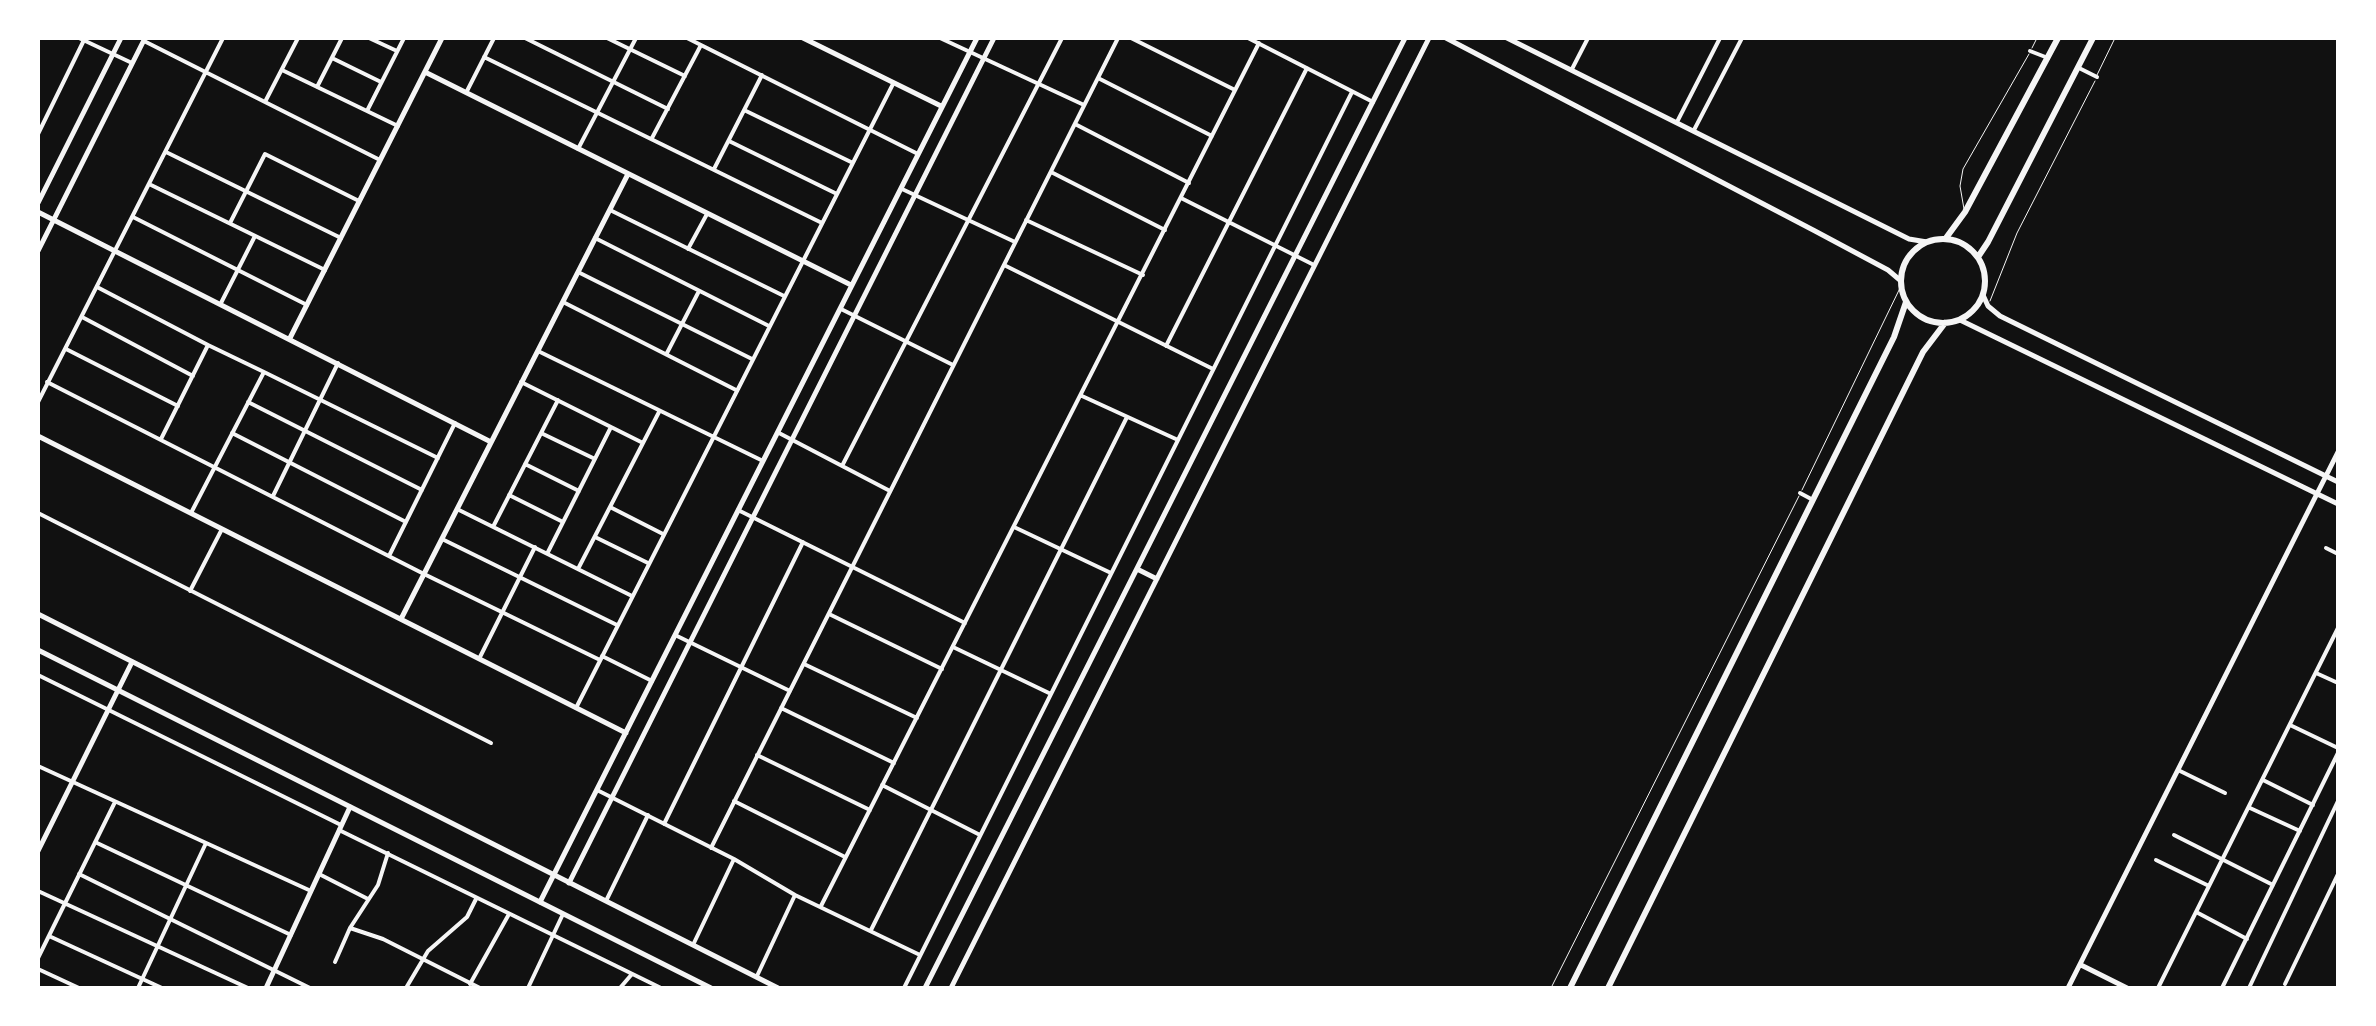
<!DOCTYPE html>
<html>
<head>
<meta charset="utf-8">
<style>
  body { margin:0 }
  #map { position:relative; width:2376px; height:1026px; overflow:hidden; background:#111; font-family:"Fira Sans Condensed",sans-serif }
  canvas { display:block }
  .frame { position:absolute; inset:0; border:40px solid #fff; pointer-events:none }
</style>
</head>
<body>
<div id="map">
<canvas width="2376" height="1026"></canvas>
<div class="frame"></div>
</div>
<script>
const g = document.querySelector('canvas').getContext('2d');
g.lineJoin = 'round';
function shape(rows) {
  const path = new Path2D();
  for (const r of rows) {
    if (r.length === 3) {
      path.moveTo(r[0] + r[2], r[1]);
      path.arc(r[0], r[1], r[2], 0, 2 * Math.PI);
      continue;
    }
    path.moveTo(r[0], r[1]);
    for (let i = 2; i < r.length; i += 2) path.lineTo(r[i], r[i + 1]);
  }
  return path;
}
function strokePath(path, color, width, dash) {
  g.strokeStyle = color;
  g.lineWidth = width;
  g.lineCap = dash ? 'butt' : 'round';
  g.setLineDash(dash || []);
  g.stroke(path);
}
strokePath(shape([
  [2032,48,2037,38],
  [2097,75,2115,38],
  [1964,209,1960,186,1963,169,2029,54],
  [1990,301,2017,233,2095,81],
  [1802,490,1901,286],
  [1551,988,1799,496]
]), '#f5f5f5', 1);
strokePath(shape([
  [79,38,132,63],
  [369,38,397,51],
  [525,38,668,109],
  [607,38,685,76],
  [687,38,918,154],
  [940,38,1084,105],
  [1131,38,1235,90],
  [1248,38,1373,102],
  [144,41,380,160],
  [2030,51,2048,58],
  [484,57,822,223],
  [332,58,381,82],
  [2079,68,2097,77],
  [1572,69,1588,38],
  [282,70,398,126],
  [1098,78,1212,136],
  [317,87,342,38],
  [467,91,494,38],
  [266,100,298,38],
  [744,110,853,163],
  [367,111,404,38],
  [1677,122,1720,38],
  [1075,124,1189,183],
  [1694,130,1742,38],
  [38,134,85,38],
  [652,138,701,45],
  [729,141,837,194],
  [578,149,636,38],
  [166,152,341,238],
  [714,169,762,75],
  [1051,172,1165,230],
  [149,184,325,270],
  [902,189,1015,242],
  [1181,198,1314,265],
  [610,210,784,296],
  [133,217,307,305],
  [1026,220,1143,275],
  [230,223,265,154,359,201],
  [595,238,769,326],
  [688,249,707,214],
  [1004,265,1213,369],
  [578,272,752,359],
  [97,287,208,345],
  [563,302,736,390],
  [221,303,255,236],
  [841,309,953,365],
  [82,317,193,376],
  [1166,346,1307,68],
  [66,349,178,406],
  [538,351,763,461],
  [667,353,699,291],
  [264,372,438,458],
  [47,382,424,574,600,660],
  [521,382,643,443,578,569],
  [1082,396,1178,440],
  [38,402,223,38],
  [248,402,422,490],
  [232,433,406,522],
  [541,433,595,459],
  [779,433,890,491],
  [161,439,208,345,264,372,191,513],
  [643,443,659,412],
  [525,464,579,491],
  [842,466,1062,38],
  [1800,493,1813,500],
  [509,495,563,522],
  [273,496,338,363],
  [610,507,663,534],
  [457,509,632,596],
  [738,510,965,623],
  [38,513,491,743],
  [494,525,558,400],
  [1014,527,1111,573],
  [595,537,648,563],
  [442,539,617,625],
  [2326,548,2338,554],
  [548,552,611,427],
  [389,556,455,423],
  [190,591,222,529],
  [829,614,942,669],
  [675,635,790,691],
  [953,647,1051,694],
  [602,656,652,681],
  [480,657,535,547],
  [804,664,917,718],
  [2316,673,2338,683],
  [38,675,341,825],
  [576,708,893,84],
  [781,708,894,763],
  [2290,725,2338,748],
  [757,755,870,810],
  [38,766,311,891],
  [2178,770,2225,793],
  [2263,780,2313,805],
  [882,785,980,835],
  [597,790,734,859,795,895,920,955],
  [734,801,845,857],
  [2250,808,2300,831],
  [664,824,803,542],
  [339,830,661,988],
  [2174,835,2273,885],
  [95,842,291,935],
  [711,848,1118,38],
  [2156,860,2209,886],
  [79,874,310,988],
  [319,874,368,899],
  [38,891,248,988],
  [606,901,648,815],
  [821,906,1259,43],
  [2198,913,2247,939],
  [350,928,383,939,480,988],
  [871,930,1127,417],
  [49,936,162,988],
  [693,945,734,859],
  [38,958,115,802],
  [335,962,350,928,378,885,388,853],
  [38,969,79,988],
  [757,976,795,895],
  [470,984,509,914],
  [2285,984,2338,874],
  [138,988,206,843],
  [406,988,428,951,467,917,476,899],
  [528,988,563,914],
  [620,988,632,974],
  [904,988,1352,92],
  [2158,988,2338,628],
  [2222,988,2338,753],
  [2249,988,2338,801]
]), '#f5f5f5', 4);
strokePath(shape([
  [803,38,941,106],
  [1446,38,1815,231,1888,270,1901,281],
  [1507,38,1909,239,1927,242],
  [425,72,851,285],
  [38,203,121,38],
  [38,212,491,442],
  [38,251,145,38],
  [1983,295,1988,306,2000,316,2338,482],
  [1960,320,2338,504],
  [290,338,442,38],
  [38,436,626,733],
  [1137,569,1157,579],
  [401,619,628,174],
  [38,851,132,662],
  [569,883,994,38],
  [540,902,977,38],
  [2081,965,2127,988],
  [266,988,350,807],
  [925,988,1405,38],
  [951,988,1429,38],
  [2068,988,2338,452]
]), '#f5f5f5', 5);
strokePath(shape([
  [38,614,778,988],
  [38,650,711,988]
]), '#f5f5f5', 5);
strokePath(shape([
  [1946,238,1965,212,2058,38],
  [1943,281,42],
  [1978,257,1988,242,2093,38],
  [1570,988,1894,337,1906,302],
  [1608,988,1923,352,1945,323]
]), '#f5f5f5', 6);
</script>
</body>
</html>
